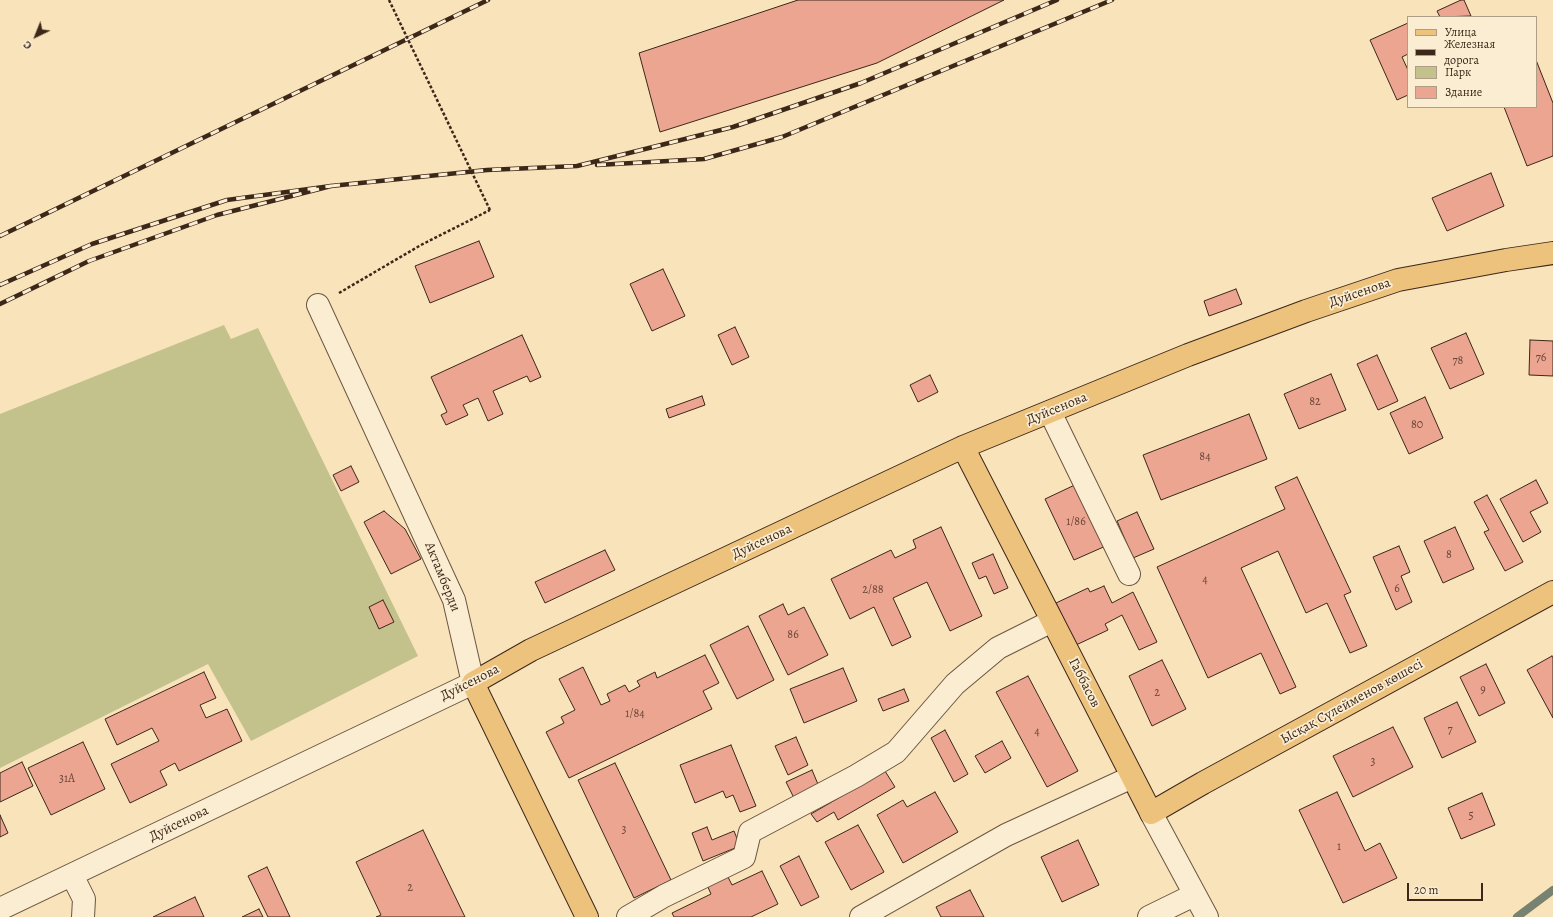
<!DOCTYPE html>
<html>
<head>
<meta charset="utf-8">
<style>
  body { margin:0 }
  #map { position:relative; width:1553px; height:917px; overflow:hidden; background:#f8e3ba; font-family:Alegreya,serif }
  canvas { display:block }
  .legend { position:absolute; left:1407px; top:16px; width:130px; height:92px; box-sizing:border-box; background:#faedd2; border:1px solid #ae9e88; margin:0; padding:5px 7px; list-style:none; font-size:12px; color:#3d2719 }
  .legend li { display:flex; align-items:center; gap:8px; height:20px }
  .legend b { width:20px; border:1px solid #ae9e88 }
  .north { position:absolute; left:16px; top:16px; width:40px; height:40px; -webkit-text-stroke:3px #faedd2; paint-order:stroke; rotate:223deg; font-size:11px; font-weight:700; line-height:16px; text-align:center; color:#3d2719 }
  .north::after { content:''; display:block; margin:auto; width:14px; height:18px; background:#3d2719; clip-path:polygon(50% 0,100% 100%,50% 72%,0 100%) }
  .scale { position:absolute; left:1407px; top:883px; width:76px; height:18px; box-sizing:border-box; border:2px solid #3d2719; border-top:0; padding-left:5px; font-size:12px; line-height:14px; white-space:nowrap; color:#3d2719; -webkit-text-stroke:3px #faedd2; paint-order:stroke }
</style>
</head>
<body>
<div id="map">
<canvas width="1553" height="917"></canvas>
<ul class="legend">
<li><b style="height:5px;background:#ecc27d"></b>Улица</li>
<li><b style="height:5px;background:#3d2719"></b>Железная дорога</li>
<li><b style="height:11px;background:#c3c28c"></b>Парк</li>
<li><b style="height:11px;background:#eba591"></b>Здание</li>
</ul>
<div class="north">С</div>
<div class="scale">20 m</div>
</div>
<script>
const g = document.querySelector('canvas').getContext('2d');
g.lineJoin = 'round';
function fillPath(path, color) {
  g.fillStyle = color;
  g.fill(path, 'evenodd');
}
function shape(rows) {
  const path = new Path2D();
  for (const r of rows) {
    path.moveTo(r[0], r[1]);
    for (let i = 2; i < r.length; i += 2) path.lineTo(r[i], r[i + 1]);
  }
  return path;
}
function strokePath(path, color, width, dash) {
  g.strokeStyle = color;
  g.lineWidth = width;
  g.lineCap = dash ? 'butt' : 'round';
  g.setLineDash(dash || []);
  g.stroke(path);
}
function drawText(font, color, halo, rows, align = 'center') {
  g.font = font + ' Alegreya,serif';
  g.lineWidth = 3.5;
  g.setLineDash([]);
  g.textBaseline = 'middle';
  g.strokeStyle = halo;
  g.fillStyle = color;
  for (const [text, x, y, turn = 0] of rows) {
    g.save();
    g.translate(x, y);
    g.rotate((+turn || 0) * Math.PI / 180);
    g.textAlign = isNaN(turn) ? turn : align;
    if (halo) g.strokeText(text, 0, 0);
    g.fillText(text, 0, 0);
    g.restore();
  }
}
fillPath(shape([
  [224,325,231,339,258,328,418,656,251,741,208,664,0,768,0,414]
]), '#c3c28c');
strokePath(shape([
  [1517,917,1553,890]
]), '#778271', 8);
const building = shape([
  [798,0,1004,0,877,63,660,132,639,53,798,0],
  [1461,0,1464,0,1471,16,1440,17,1437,11,1461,0],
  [1408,23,1408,54,1402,57,1408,70,1408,95,1397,100,1370,40,1408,23],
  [1536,60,1553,103,1553,156,1527,166,1504,107,1536,107,1536,60],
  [1491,173,1504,206,1447,231,1432,198,1491,173],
  [479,241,494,277,430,303,415,266,479,241],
  [663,269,685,316,652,331,630,284,663,269],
  [1236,289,1242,304,1209,316,1204,301,1236,289],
  [735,327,749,357,732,365,718,335,735,327],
  [1466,333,1484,374,1450,389,1431,348,1466,333],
  [522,335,541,377,530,382,527,376,493,391,503,414,488,421,478,398,463,405,468,415,446,425,441,415,447,412,431,377,522,335],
  [1530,340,1553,341,1553,376,1529,375,1530,340],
  [1377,355,1398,401,1378,410,1357,364,1377,355],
  [1331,374,1346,410,1299,429,1284,394,1331,374],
  [930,375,938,392,918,402,910,385,930,375],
  [702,396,705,405,669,418,666,409,702,396],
  [1425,397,1443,438,1409,454,1390,413,1425,397],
  [1249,414,1267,459,1161,500,1143,455,1249,414],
  [351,466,359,482,341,491,333,475,351,466],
  [1297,477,1351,592,1344,595,1367,646,1350,653,1327,603,1306,613,1278,551,1241,568,1296,687,1280,694,1261,653,1208,678,1157,567,1285,509,1275,487,1297,477],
  [1536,480,1548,503,1530,512,1541,532,1523,542,1500,499,1536,480],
  [1079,483,1108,545,1074,560,1045,499,1079,483],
  [1487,495,1523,562,1505,571,1484,532,1489,530,1474,502,1487,495],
  [384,511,405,529,421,559,391,574,364,522,384,511],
  [1137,512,1154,549,1133,558,1117,521,1137,512],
  [941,527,982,616,950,631,927,582,893,598,911,637,892,646,874,607,850,619,831,579,891,550,895,558,916,548,913,540,941,527],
  [1455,527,1474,569,1443,583,1424,541,1455,527],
  [1399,546,1410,572,1401,576,1412,602,1396,610,1373,557,1399,546],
  [605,550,615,570,545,603,535,582,605,550],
  [993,554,1008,588,994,594,986,576,979,579,972,563,993,554],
  [1104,586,1112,603,1133,592,1157,642,1139,650,1122,615,1105,624,1108,630,1076,645,1056,603,1088,588,1090,592,1104,586],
  [383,600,394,622,379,629,369,607,383,600],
  [783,604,788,615,804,607,828,655,788,675,759,616,783,604],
  [748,626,774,680,737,699,710,645,748,626],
  [705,655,719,683,703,691,712,709,569,778,546,732,564,723,561,717,575,710,559,679,583,667,601,705,610,701,607,694,625,685,629,692,640,686,637,681,655,672,657,678,705,655],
  [1552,656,1553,658,1553,718,1527,670,1552,656],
  [1162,660,1186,709,1152,726,1129,676,1162,660],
  [1486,664,1505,703,1479,716,1460,677,1486,664],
  [843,668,857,701,804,723,790,689,843,668],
  [204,672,216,698,200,705,206,718,227,709,242,741,179,771,175,763,160,771,167,785,130,803,111,764,159,741,152,728,117,745,105,719,204,672],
  [1028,676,1078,771,1047,787,996,692,1028,676],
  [904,689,909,701,883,711,878,699,904,689],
  [1457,702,1476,742,1442,758,1424,718,1457,702],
  [1393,727,1413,767,1353,797,1333,756,1393,727],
  [945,730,968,774,954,782,931,738,945,730],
  [796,737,808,765,788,775,775,746,796,737],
  [1002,741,1011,758,985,773,975,756,1002,741],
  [83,742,105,789,51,815,28,768,83,742],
  [731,745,756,806,740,812,733,795,726,798,723,791,695,803,680,765,731,745],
  [22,762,33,786,0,802,0,773,22,762],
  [615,763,671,880,634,898,578,780,615,763],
  [812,770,820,789,795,800,786,782,812,770],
  [885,771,895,787,838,820,834,812,817,822,811,814,885,771],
  [935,792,958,832,903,863,877,815,903,800,907,807,935,792],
  [1337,792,1365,851,1380,843,1397,878,1343,903,1299,810,1337,792],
  [1482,793,1495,825,1461,839,1448,808,1482,793],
  [0,815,8,833,0,837,0,815],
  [858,825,884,872,851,890,825,842,858,825],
  [707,827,712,840,734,831,740,846,703,861,692,833,707,827],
  [423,830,465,917,376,917,381,915,356,862,423,830],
  [1078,840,1099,885,1062,902,1041,857,1078,840],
  [799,856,819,897,801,906,780,866,799,856],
  [267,867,290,917,268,917,248,876,267,867],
  [762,871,778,904,751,917,674,917,672,913,711,894,707,885,727,875,732,885,762,871],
  [970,890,984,917,941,917,936,907,970,890],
  [195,897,204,917,153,917,195,897],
  [259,909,263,917,242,917,259,909]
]);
fillPath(building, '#eba591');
strokePath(building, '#3d2719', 1);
const minor = shape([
  [1050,412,1129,574],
  [1151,813,1207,917],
  [72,875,84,899,83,917],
  [0,909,473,683,454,600,318,305],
  [628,917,664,896,744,857,750,832,856,776,896,752,955,684,998,648,1052,621],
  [861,917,1006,835,1132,777],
  [1149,917,1194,895]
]);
const major = shape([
  [963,447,1151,813,1203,783,1553,592],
  [587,917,473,683,531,650,963,447,1188,355,1306,311,1398,280,1506,260,1553,253]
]);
strokePath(minor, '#6c5641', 24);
strokePath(major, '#3d2719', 24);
strokePath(shape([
  [339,293,421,245,490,210]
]), '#3d2719', 2.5, [3, 2]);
strokePath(minor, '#faedd2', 22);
strokePath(major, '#ecc27d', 22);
const rail = shape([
  [597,165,704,159,782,137,1112,0],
  [331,186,487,170,577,166,733,127,861,83,1057,0],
  [0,236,488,0],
  [0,285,92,244,227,200,331,186,217,215,89,261,0,304]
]);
strokePath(rail, '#3d2719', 4.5);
strokePath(rail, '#faedd2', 3, [9]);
strokePath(shape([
  [389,0,490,210]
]), '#3d2719', 2.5, [3, 2]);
drawText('12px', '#684637', null, [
  ["76",1541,358],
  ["78",1458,361],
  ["82",1315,402],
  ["80",1417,425],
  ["84",1205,457],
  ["1/86",1076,522],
  ["8",1449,555],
  ["4",1205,580],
  ["6",1397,589],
  ["2/88",873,590],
  ["86",793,635],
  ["9",1483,690],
  ["2",1157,693],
  ["1/84",635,714],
  ["7",1450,730],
  ["4",1037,732],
  ["3",1373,762],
  ["31А",67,779],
  ["5",1471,816],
  ["3",624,830],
  ["1",1339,847],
  ["2",410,888]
]);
drawText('14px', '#3d2719', '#faedd2', [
  ["Дуйсенова",1360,293,-19],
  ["Дуйсенова",1057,409,-22],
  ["Дуйсенова",762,542,-25],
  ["Актамберди",442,577,68],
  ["Дуйсенова",470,683,-27],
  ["Габбасов",1084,683,63],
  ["Ысқақ Сүлейменов көшесі",1352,702,-29],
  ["Дуйсенова",179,824,-26]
]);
</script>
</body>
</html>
